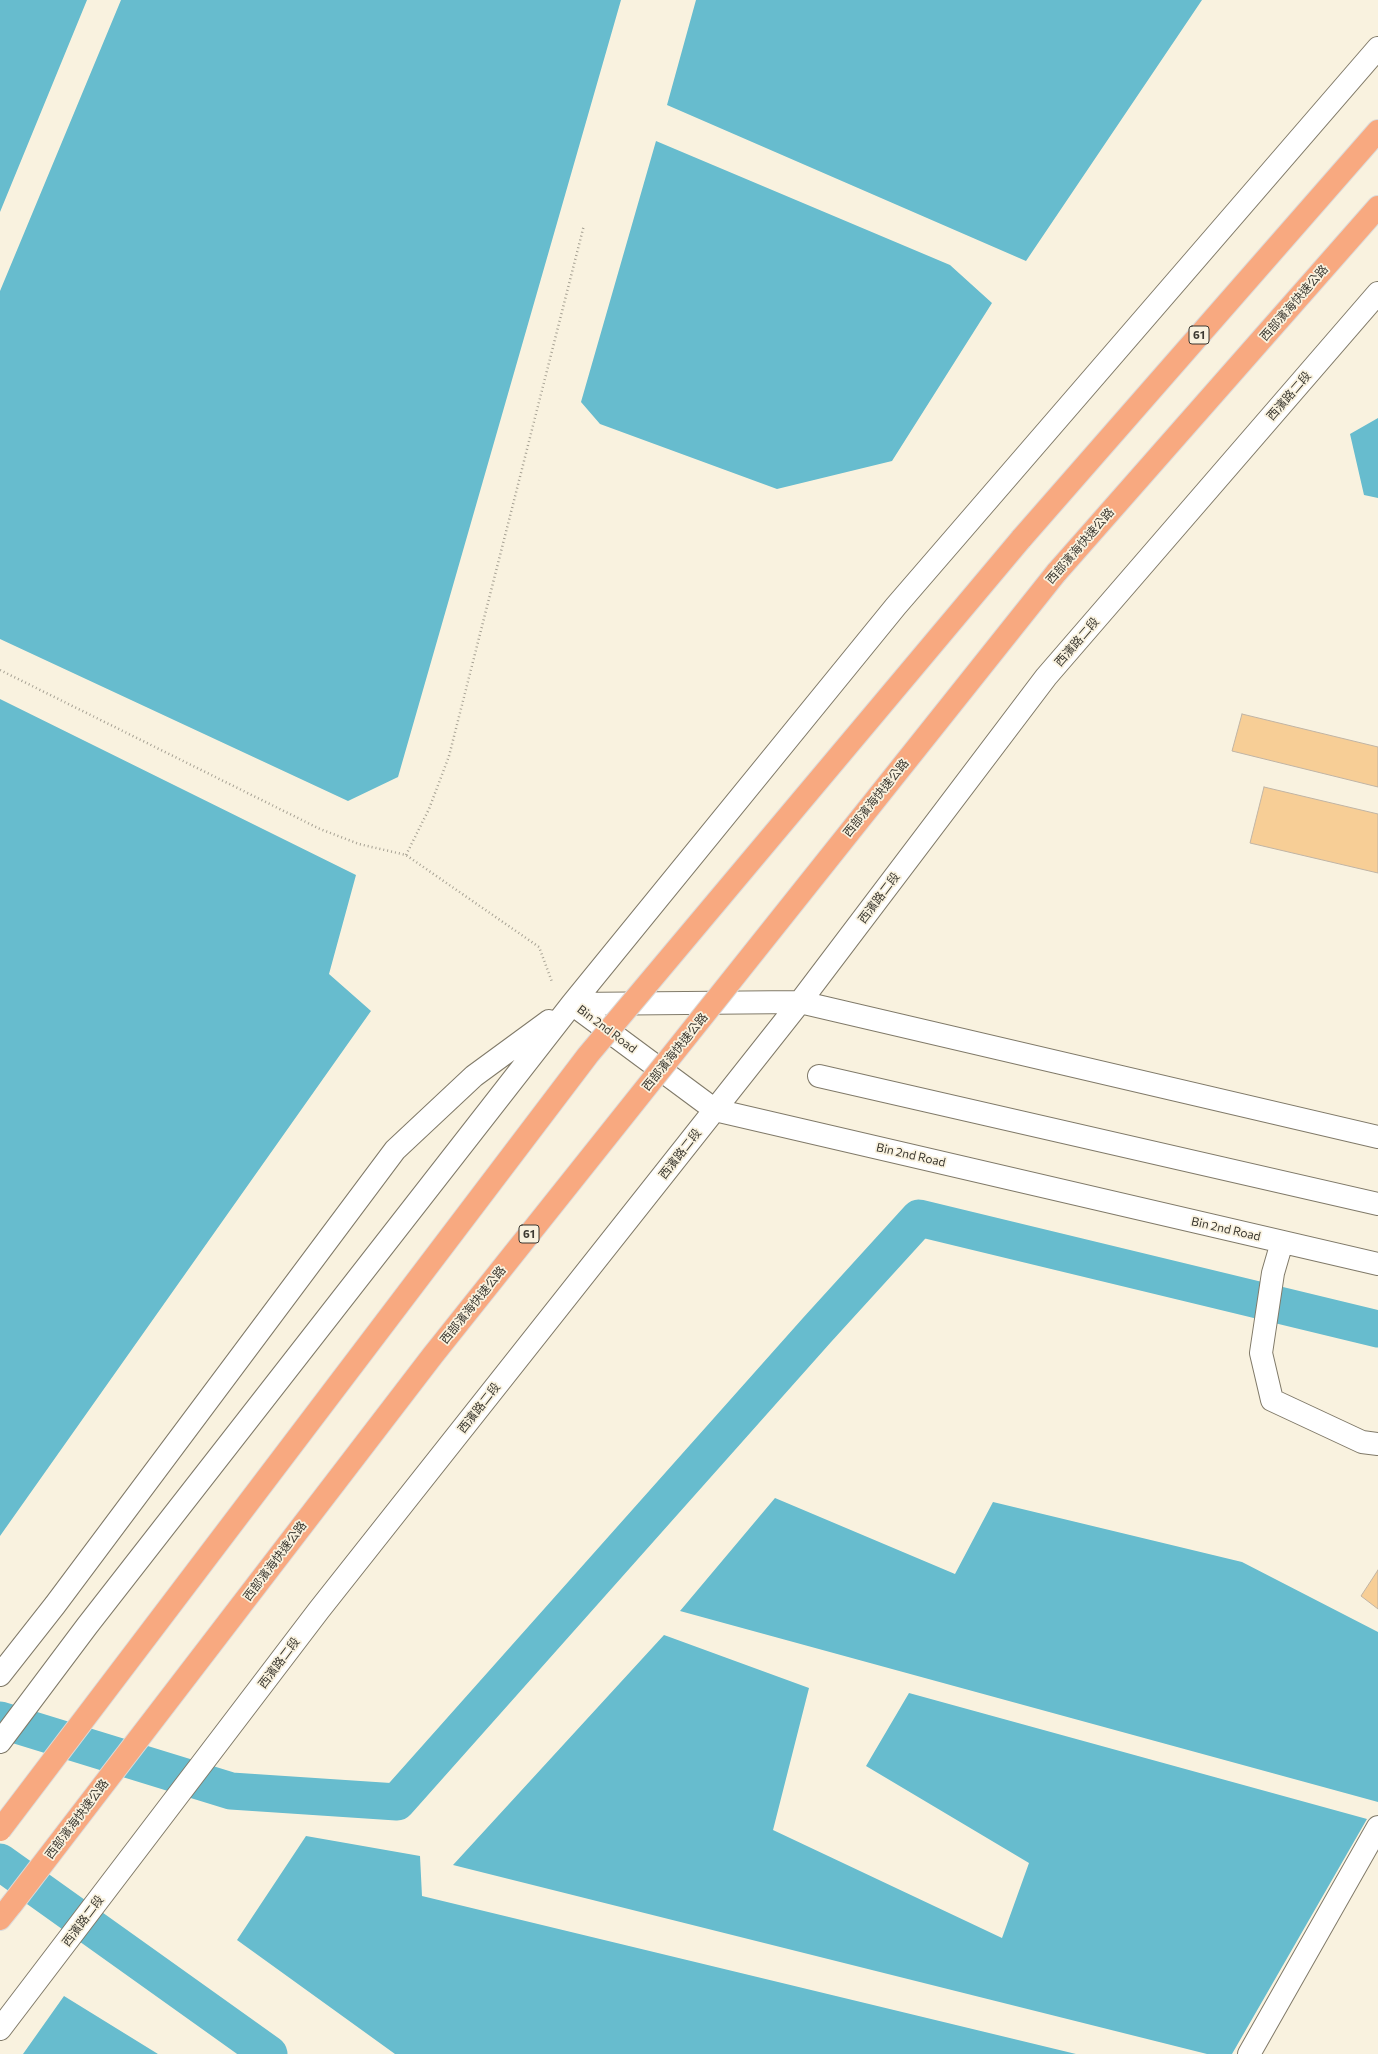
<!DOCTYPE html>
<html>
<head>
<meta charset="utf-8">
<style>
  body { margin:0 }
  canvas { display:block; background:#f9f2df }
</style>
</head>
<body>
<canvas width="1378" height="2054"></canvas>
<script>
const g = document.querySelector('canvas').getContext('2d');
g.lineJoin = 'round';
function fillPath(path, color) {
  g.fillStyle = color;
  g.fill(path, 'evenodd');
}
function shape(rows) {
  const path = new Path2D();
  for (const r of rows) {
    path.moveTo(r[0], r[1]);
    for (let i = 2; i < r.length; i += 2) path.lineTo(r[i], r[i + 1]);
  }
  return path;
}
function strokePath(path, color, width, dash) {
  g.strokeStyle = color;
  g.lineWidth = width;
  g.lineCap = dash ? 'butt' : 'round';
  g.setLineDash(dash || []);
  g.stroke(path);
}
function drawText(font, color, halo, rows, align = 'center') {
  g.font = font + ' Commissioner,"Noto Sans TC",sans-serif';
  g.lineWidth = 3.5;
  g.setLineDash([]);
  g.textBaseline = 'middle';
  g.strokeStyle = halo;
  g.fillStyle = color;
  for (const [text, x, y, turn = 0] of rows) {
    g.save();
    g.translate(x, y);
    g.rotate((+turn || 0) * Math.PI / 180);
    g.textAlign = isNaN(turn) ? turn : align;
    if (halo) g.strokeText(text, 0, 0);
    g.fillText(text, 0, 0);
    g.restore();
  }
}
fillPath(shape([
  [0,0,87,0,0,212],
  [121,0,621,0,398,777,348,801,0,639,0,291],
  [696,0,1202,0,1026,261,667,105],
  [656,141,950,265,992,303,892,461,777,489,600,424,581,402],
  [1378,418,1378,498,1364,495,1350,434],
  [0,699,356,875,329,974,371,1011,0,1536],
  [775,1498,955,1574,993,1502,1242,1562,1378,1632,1378,1802,680,1611],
  [664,1635,809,1688,773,1830,1002,1938,1029,1863,866,1766,909,1693,1367,1819,1232,2054,1207,2054,453,1865],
  [306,1836,420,1856,422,1896,1076,2054,395,2054,237,1940],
  [64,1996,158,2054,23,2054]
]), '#67bcce');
strokePath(shape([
  [0,1720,231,1791,397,1802,817,1330,919,1218,1378,1329],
  [0,1862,269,2054]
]), '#67bcce', 37);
const building = shape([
  [1242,714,1378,747,1378,787,1232,751,1242,714],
  [1264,787,1378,814,1378,873,1250,843,1264,787],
  [1378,1570,1378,1609,1361,1596,1378,1570]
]);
fillPath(building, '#f7ce96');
strokePath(building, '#c1b5a5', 1);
const minor = shape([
  [572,1004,715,1110,1378,1264],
  [572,1004,800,1002,1378,1137],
  [819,1076,1378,1204],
  [1282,1242,1273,1273,1261,1353,1272,1400,1362,1442,1378,1444],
  [0,1675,55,1605,395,1150,474,1076,549,1021],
  [0,1742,87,1626,572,1004,896,606,1378,48],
  [0,2029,319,1610,800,1002,1046,677,1378,293],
  [1249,2054,1378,1827]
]);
const highway = shape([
  [1021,539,1378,131],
  [1056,573,1378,207],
  [0,1919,12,1904]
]);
strokePath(minor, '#807a69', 24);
strokePath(highway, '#dcdbda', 24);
strokePath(shape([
  [0,670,320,829,359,844,406,855,539,947,552,982],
  [406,855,429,809,449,756,584,225]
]), '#a6a193', 2.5, [1, 3]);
strokePath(minor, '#fff', 22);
strokePath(highway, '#f8a980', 22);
const highwayBridge = shape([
  [0,1830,588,1055,1021,539],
  [12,1904,433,1355,1056,573]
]);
strokePath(highwayBridge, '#dcdbda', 24, []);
strokePath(highwayBridge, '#f8a980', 22);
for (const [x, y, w] of [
  [1199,335,20],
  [529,1234,20]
]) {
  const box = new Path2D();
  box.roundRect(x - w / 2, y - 9, w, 18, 3);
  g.fillStyle = '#f9f2df';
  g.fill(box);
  strokePath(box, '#3c3931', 1);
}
drawText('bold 11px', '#3c3931', null, [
  ["61",1199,335],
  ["61",529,1234]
]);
drawText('12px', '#3c3931', '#f9f2df', [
  ["西部濱海快速公路",1294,303,-49],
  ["西濱路二段",1289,396,-49],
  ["西部濱海快速公路",1080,546,-49],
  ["西濱路二段",1077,642,-49],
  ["西部濱海快速公路",876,798,-51],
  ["西濱路二段",879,898,-53],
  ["Bin 2nd Road",607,1029,37],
  ["西部濱海快速公路",675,1052,-51],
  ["西濱路二段",680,1154,-52],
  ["Bin 2nd Road",911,1155,13],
  ["Bin 2nd Road",1226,1229,13],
  ["西部濱海快速公路",473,1305,-51],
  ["西濱路二段",479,1408,-52],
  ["西部濱海快速公路",275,1561,-53],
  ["西濱路二段",279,1663,-53],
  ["西部濱海快速公路",77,1819,-53],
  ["西濱路二段",83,1921,-53]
]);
</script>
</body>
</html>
